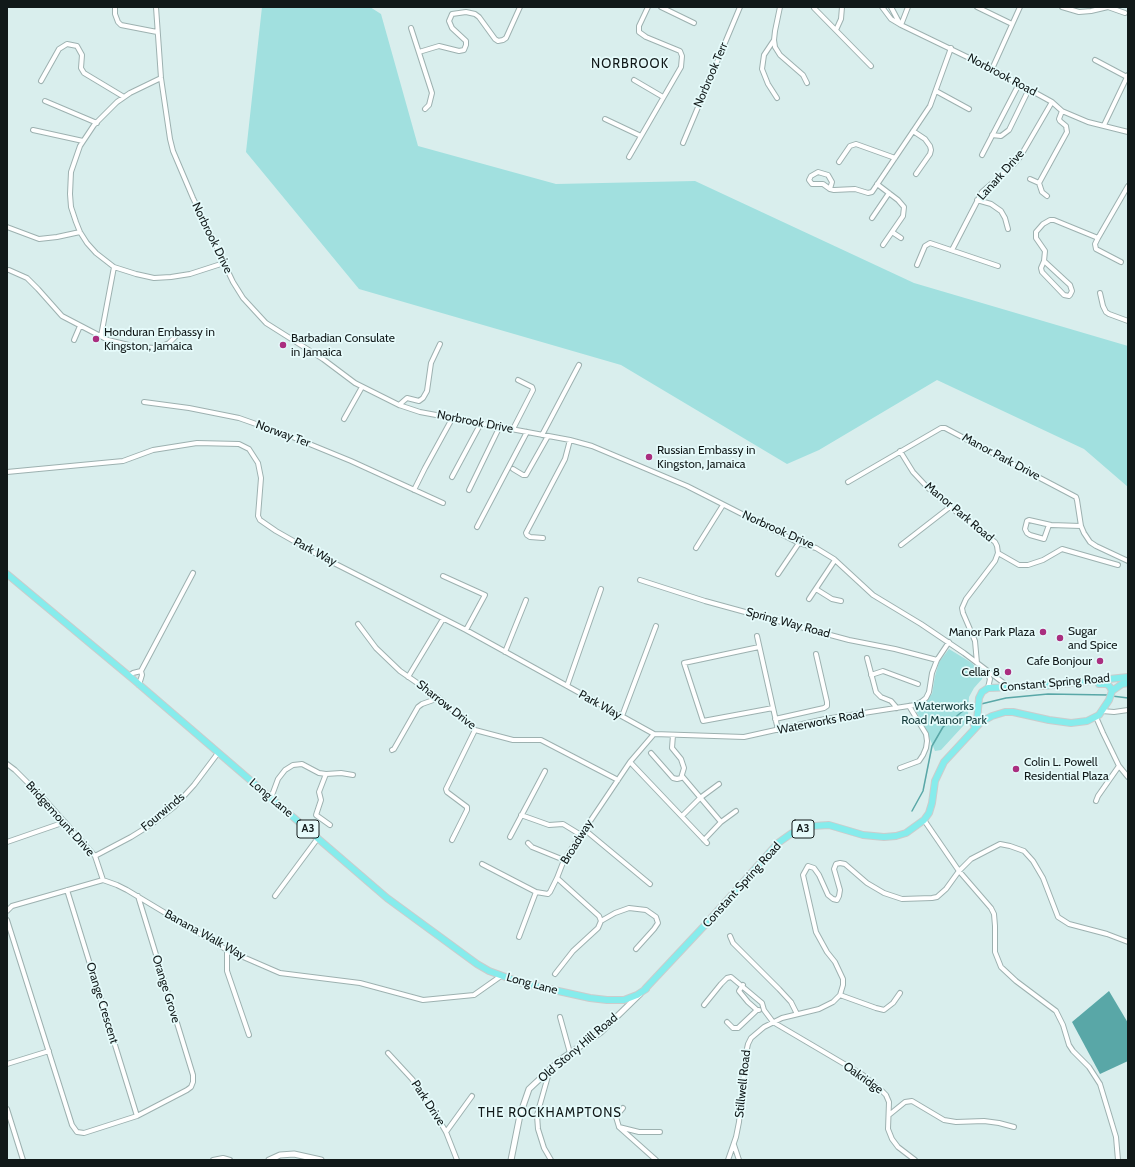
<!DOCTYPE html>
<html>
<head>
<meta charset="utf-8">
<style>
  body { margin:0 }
  #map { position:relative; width:1135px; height:1167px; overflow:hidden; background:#d9eeed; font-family:Cabin,sans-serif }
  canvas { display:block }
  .frame { position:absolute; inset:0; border:8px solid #111919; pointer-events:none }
</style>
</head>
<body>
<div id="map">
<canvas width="1135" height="1167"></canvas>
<div class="frame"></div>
</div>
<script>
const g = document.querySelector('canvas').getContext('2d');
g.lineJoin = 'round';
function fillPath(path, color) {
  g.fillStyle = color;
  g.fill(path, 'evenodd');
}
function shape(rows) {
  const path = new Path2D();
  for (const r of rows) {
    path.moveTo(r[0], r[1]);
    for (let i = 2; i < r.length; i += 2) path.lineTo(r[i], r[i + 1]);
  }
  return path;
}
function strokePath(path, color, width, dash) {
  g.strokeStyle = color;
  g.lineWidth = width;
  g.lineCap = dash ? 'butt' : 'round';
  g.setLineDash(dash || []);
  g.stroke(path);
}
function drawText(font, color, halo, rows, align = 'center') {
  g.font = font + ' Cabin,sans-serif';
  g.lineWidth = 3.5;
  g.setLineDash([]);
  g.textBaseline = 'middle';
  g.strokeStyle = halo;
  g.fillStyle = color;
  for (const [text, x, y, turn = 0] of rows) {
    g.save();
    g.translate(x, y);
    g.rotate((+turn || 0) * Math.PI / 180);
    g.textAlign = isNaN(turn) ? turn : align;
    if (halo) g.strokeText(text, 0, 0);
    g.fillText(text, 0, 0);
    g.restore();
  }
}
fillPath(shape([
  [262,7,370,7,381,14,418,146,556,184,695,181,914,283,1128,346,1128,487,1084,449,937,380,819,450,787,464,621,365,359,289,246,152],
  [949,649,972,663,983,675,982,679,974,688,969,697,968,715,964,725,941,750,935,751,924,725,917,713,916,705,932,694,935,676,939,662]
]), '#a1e0df');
fillPath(shape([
  [1109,991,1128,1023,1128,1061,1100,1074,1072,1022]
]), '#59a7a7');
strokePath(shape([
  [1112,696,1128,698],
  [981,704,1006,698,1048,694,1108,695],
  [912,811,923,791,932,746,943,727,963,711,976,706]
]), '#59a7a7', 1.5);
const minor = shape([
  [115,7,115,14,118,22,121,25,157,32],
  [156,7,161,78,170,139,173,151,193,198,233,282,243,298,266,323,323,359,355,383,399,405,420,412,570,440,592,446,687,486,799,543,816,548,834,559,873,595,921,624,964,653,1009,687],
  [661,7,694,23],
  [780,7,775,31,774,40,775,47,780,55,803,75,807,83],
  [882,7,891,19,901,25,992,69,1052,102,1062,111,1088,122,1128,132],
  [891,7,900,24],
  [977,7,1012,24],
  [1062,7,1079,12,1091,11,1108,7],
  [1108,7,1125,13],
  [814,8,871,66],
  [901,25,908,7],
  [411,28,432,93,429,105,425,109],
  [836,30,841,19,842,7],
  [774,40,764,55,762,69,768,84,777,98],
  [419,52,439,46,459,51,464,50,466,45,466,41,452,28,449,21,452,14,466,12,475,14,479,17,495,39,498,41,503,40,506,38,520,7],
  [1095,60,1127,77],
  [992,69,1020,7],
  [161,78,130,93,117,102,94,125,80,146,71,172,70,194,71,207,76,222,80,232,87,243,96,253,114,267,136,274,154,278,171,277,190,274,224,263],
  [634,80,663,97],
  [41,81,59,49,67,44,77,46,82,55,81,68,84,73,124,97],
  [936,91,969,109],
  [45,101,97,123],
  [605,119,641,136],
  [1104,125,1128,75],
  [33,130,83,141],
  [913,131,925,139,930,146,931,150,930,154,916,174],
  [992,135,1001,136,1009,130,1029,89],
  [683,143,740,7],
  [982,155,1019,84],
  [629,157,681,67,682,56,680,51,646,37,639,32,639,26,648,7],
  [839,162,850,146,856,144,895,158],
  [1030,179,1039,183],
  [877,184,898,200,904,207,903,216,883,245],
  [830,189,832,182,828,175,818,172,811,176,809,180,812,184,823,184,830,189,834,190,855,189,868,193,872,192,930,106,951,48],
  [1047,196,1042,192,1039,183,1067,132,1066,126,1060,121,1059,119,1062,111],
  [977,200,991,204,1001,211,1005,218,1008,229],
  [872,218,889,193],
  [7,227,39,239,57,237,80,232],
  [892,232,901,238],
  [1098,238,1095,244,1096,249,1121,262],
  [952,250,982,192,1014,164,1020,157,1052,102],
  [1044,261,1070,285,1072,291,1070,295,1069,296,1064,295,1042,272,1041,268,1044,261,1045,251,1036,238,1036,232,1043,224,1050,220,1054,220,1098,238,1128,186],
  [917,265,925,246,930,243,998,266],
  [9,270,27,278,38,289,62,316,108,340,137,347,157,348,169,343,178,334],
  [1100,293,1103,306,1106,312,1109,314,1128,321],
  [101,336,114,267],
  [74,340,80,326],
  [144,402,189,408,239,418,290,436,351,461,443,503],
  [399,405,407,398,419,401,423,398,427,391,431,363,440,344],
  [344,419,362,387],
  [513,429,533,390,532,387,518,380],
  [542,435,579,365],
  [900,451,913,472,928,488,950,507,995,542,997,546,998,553,995,561,966,599,962,608,963,613,975,641,977,663],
  [513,469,523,475,526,475,548,436],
  [7,472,123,461,153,450,197,443,239,444,249,449,258,463,261,478,258,516,260,520,276,531,320,556,466,630,654,734,744,737,825,719,915,705,921,702,926,698,929,692,932,673,937,660,949,642],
  [452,477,481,423],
  [848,482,941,428,945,428,1076,497,1077,500,1081,526,1084,533,1090,542,1096,546,1128,561],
  [414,490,425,468,453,417],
  [469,490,500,426],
  [1049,525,1044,539,1030,535,1027,533,1025,529,1027,521,1029,520,1051,525,1081,526],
  [477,527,527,432],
  [543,538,530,537,527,535,526,533,565,459,570,440],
  [901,545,950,507],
  [696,548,723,505],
  [998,553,1019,565,1028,565,1043,560,1062,549,1118,565],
  [778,574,799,543],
  [443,576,485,595,466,630],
  [640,580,705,601,778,621,849,640,895,649,937,660],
  [816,589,832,599,841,601],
  [809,599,835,560],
  [358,624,376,648,400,671,439,698,475,730,513,740,541,740,618,780],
  [757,636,778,730],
  [759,647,684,663,703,721,773,708],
  [505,652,526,600],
  [867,658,876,692,881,697,891,701,897,708],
  [986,670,990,679,988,688],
  [871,675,883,671,918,684],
  [129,676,133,673,141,671],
  [408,677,443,619],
  [139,685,142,675,141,671,193,573],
  [567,686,601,589],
  [1102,711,1114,712,1128,710],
  [622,716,656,626],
  [1096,717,1103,733,1119,766,1128,777],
  [775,719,824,708,827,706,827,702,816,654],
  [392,750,394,749,418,707,422,704,439,698],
  [651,753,673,778,677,779,681,778,684,768,681,759,672,748,673,735],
  [630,762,707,843],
  [7,764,15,770,45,800,95,856,103,880],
  [900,768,919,761,923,755,926,748,927,741,926,734,909,706],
  [326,774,319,792,321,800,316,815,330,825],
  [682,776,721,822],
  [271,798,278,779,285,770,293,765,302,764,319,773,326,774,341,773,353,775],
  [1096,801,1098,796,1119,766],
  [521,815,549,825,563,824,581,835],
  [682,816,700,798,719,784],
  [924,820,959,871,991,908,994,914,995,926,995,952,1001,967,1016,981,1056,1011,1063,1025,1069,1045,1073,1051,1089,1067,1100,1084,1116,1137,1118,1160],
  [585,830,650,884],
  [510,837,545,771],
  [452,840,467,810,467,807,447,792,446,789,475,730],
  [704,840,721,822,736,811],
  [7,842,65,822],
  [528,843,532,847,564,860],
  [95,856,131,837,152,824,174,807,194,785,218,753],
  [482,864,536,892,548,894,550,892,557,878,564,860,630,762,654,734],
  [557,878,599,916,601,921],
  [67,890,137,1116],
  [275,896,318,838],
  [7,911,12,906,103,880,117,885,127,890,227,950,280,973,360,983,423,1000,474,995,501,976],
  [7,920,72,1125,77,1132,84,1133,137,1116,187,1090,191,1087,193,1082,193,1075,138,896],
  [601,921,615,913,629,908,646,910,656,917,658,923,654,929,636,949],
  [730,936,733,943,779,989,791,1002,797,1014],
  [519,937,536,892],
  [227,950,227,971,249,1035],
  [555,974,573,951,598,928,601,921],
  [743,985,739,991,748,1002,757,1010,759,1010],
  [840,995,876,1008,884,1010,893,1003,900,993],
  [704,1005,721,984,727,978,731,977,762,1003,764,1010,773,1022,863,1075,880,1089,886,1095,889,1102,888,1129,892,1139,898,1147,915,1160],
  [560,1017,570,1053],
  [727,1022,733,1028,738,1028,757,1010],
  [388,1053,412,1079,432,1108,446,1132,457,1160],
  [7,1064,49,1051],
  [550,1069,537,1115,538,1129,544,1148,551,1160],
  [623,1108,618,1114,616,1117,619,1127,656,1160],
  [7,1109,23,1160],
  [889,1115,905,1102,912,1101,944,1120,956,1122,984,1121,999,1123,1014,1127],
  [619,1127,639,1132,660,1132],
  [446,1132,472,1096],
  [734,1145,739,1160],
  [213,1160,223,1158,230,1160],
  [728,1160,736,1137,739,1122,746,1053,748,1044,751,1038,764,1027,782,1018,819,1009,833,1002,840,995,843,985,843,979,835,962,827,952,816,932,803,875,808,866,814,868,819,875,828,895,833,899,837,900,839,896,840,890,834,869,836,864,840,863,845,864,867,883,884,893,902,899,932,898,937,897,946,889,959,871,971,859,1000,844,1010,846,1024,851,1033,861,1043,878,1058,917,1069,924,1107,934,1128,942]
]);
const tertiary = shape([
  [269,1160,280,1155,294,1154,321,1160],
  [511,1160,520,1115,529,1089,560,1060,601,1032,640,994]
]);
const primary = shape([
  [7,574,134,680,387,898,477,964,489,971,522,983,590,998,607,1000,624,1000,637,995,646,989],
  [1099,684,1107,684,1110,687,1112,691],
  [974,725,977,721,979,698,982,692,988,688,1043,686,1128,677],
  [645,989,705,925,778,843,792,833,813,826,829,825,863,835,884,837,896,836,906,833,924,820,929,813,932,803,935,781,944,762,981,722,992,716,1005,712,1013,712,1049,720,1071,723,1087,721,1099,715,1109,700,1112,691,1122,684,1128,683]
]);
strokePath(minor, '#9db1b0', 6);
strokePath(tertiary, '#9db1b0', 7);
strokePath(primary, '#cbcccc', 8);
strokePath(minor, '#fff', 4);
strokePath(tertiary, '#fff', 5);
strokePath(primary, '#86ecec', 6);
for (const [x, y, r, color] of [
  [96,339,4,"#aa2e7f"],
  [283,345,4,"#aa2e7f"],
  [649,457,4,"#aa2e7f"],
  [1043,632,4,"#aa2e7f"],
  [1060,638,4,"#aa2e7f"],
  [1100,661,4,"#aa2e7f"],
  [1008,672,4,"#aa2e7f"],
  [1016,769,4,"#aa2e7f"]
]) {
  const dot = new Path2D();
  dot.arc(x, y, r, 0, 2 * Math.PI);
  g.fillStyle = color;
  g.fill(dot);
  strokePath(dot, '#e6fbfb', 1.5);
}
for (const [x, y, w] of [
  [308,829,22],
  [803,829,22]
]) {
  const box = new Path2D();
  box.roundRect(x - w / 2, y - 9, w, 18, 3);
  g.fillStyle = '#e6fbfb';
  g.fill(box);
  strokePath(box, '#111919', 1);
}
drawText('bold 11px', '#111919', null, [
  ["A3",308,829],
  ["A3",803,829]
]);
drawText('12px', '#111919', '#e6fbfb', [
  ["Norbrook Terr",711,75,-67],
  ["Norbrook Road",1002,75,28],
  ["Lanark Drive",1001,175,-48],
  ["Norbrook Drive",212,238,64],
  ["Norbrook Drive",475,422,11],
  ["Norway Ter",283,434,20],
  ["Manor Park Drive",1001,457,28],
  ["Manor Park Road",959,512,40],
  ["Norbrook Drive",778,530,24],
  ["Park Way",315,552,28],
  ["Spring Way Road",788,623,15],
  ["Constant Spring Road",1055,683,-5],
  ["Sharrow Drive",446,705,38],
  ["Park Way",600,705,29],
  ["Waterworks Road",821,722,-11],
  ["Long Lane",271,798,40],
  ["Fourwinds",163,812,-40],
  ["Bridgemount Drive",60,819,48],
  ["Broadway",577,842,-58],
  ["Constant Spring Road",742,885,-48],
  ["Banana Walk Way",205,935,29],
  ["Long Lane",532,984,15],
  ["Orange Grove",166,989,73],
  ["Orange Crescent",102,1003,73],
  ["Old Stony Hill Road",578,1048,-40],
  ["Oakridge",863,1078,35],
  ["Stillwell Road",743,1084,-84],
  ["Park Drive",428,1103,57]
]);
drawText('12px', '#111919', '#e6fbfb', [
  ["Honduran Embassy in",104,332],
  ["Kingston, Jamaica",104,346],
  ["Barbadian Consulate",291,338],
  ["in Jamaica",291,352],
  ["Russian Embassy in",657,450],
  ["Kingston, Jamaica",657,464],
  ["Sugar",1068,631],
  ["and Spice",1068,645],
  ["Manor Park Plaza",1035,632,"right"],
  ["Cafe Bonjour",1092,661,"right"],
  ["Cellar 8",1000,672,"right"],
  ["Colin L. Powell",1024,762],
  ["Residential Plaza",1024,776]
], 'left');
drawText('12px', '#123939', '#e6fbfb', [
  ["Waterworks",944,706],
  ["Road Manor Park",944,720]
]);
g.letterSpacing = '1px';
drawText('13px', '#111919', '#e6fbfb', [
  ["NORBROOK",630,64],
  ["THE ROCKHAMPTONS",550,1113]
]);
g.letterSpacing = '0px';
</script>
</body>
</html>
